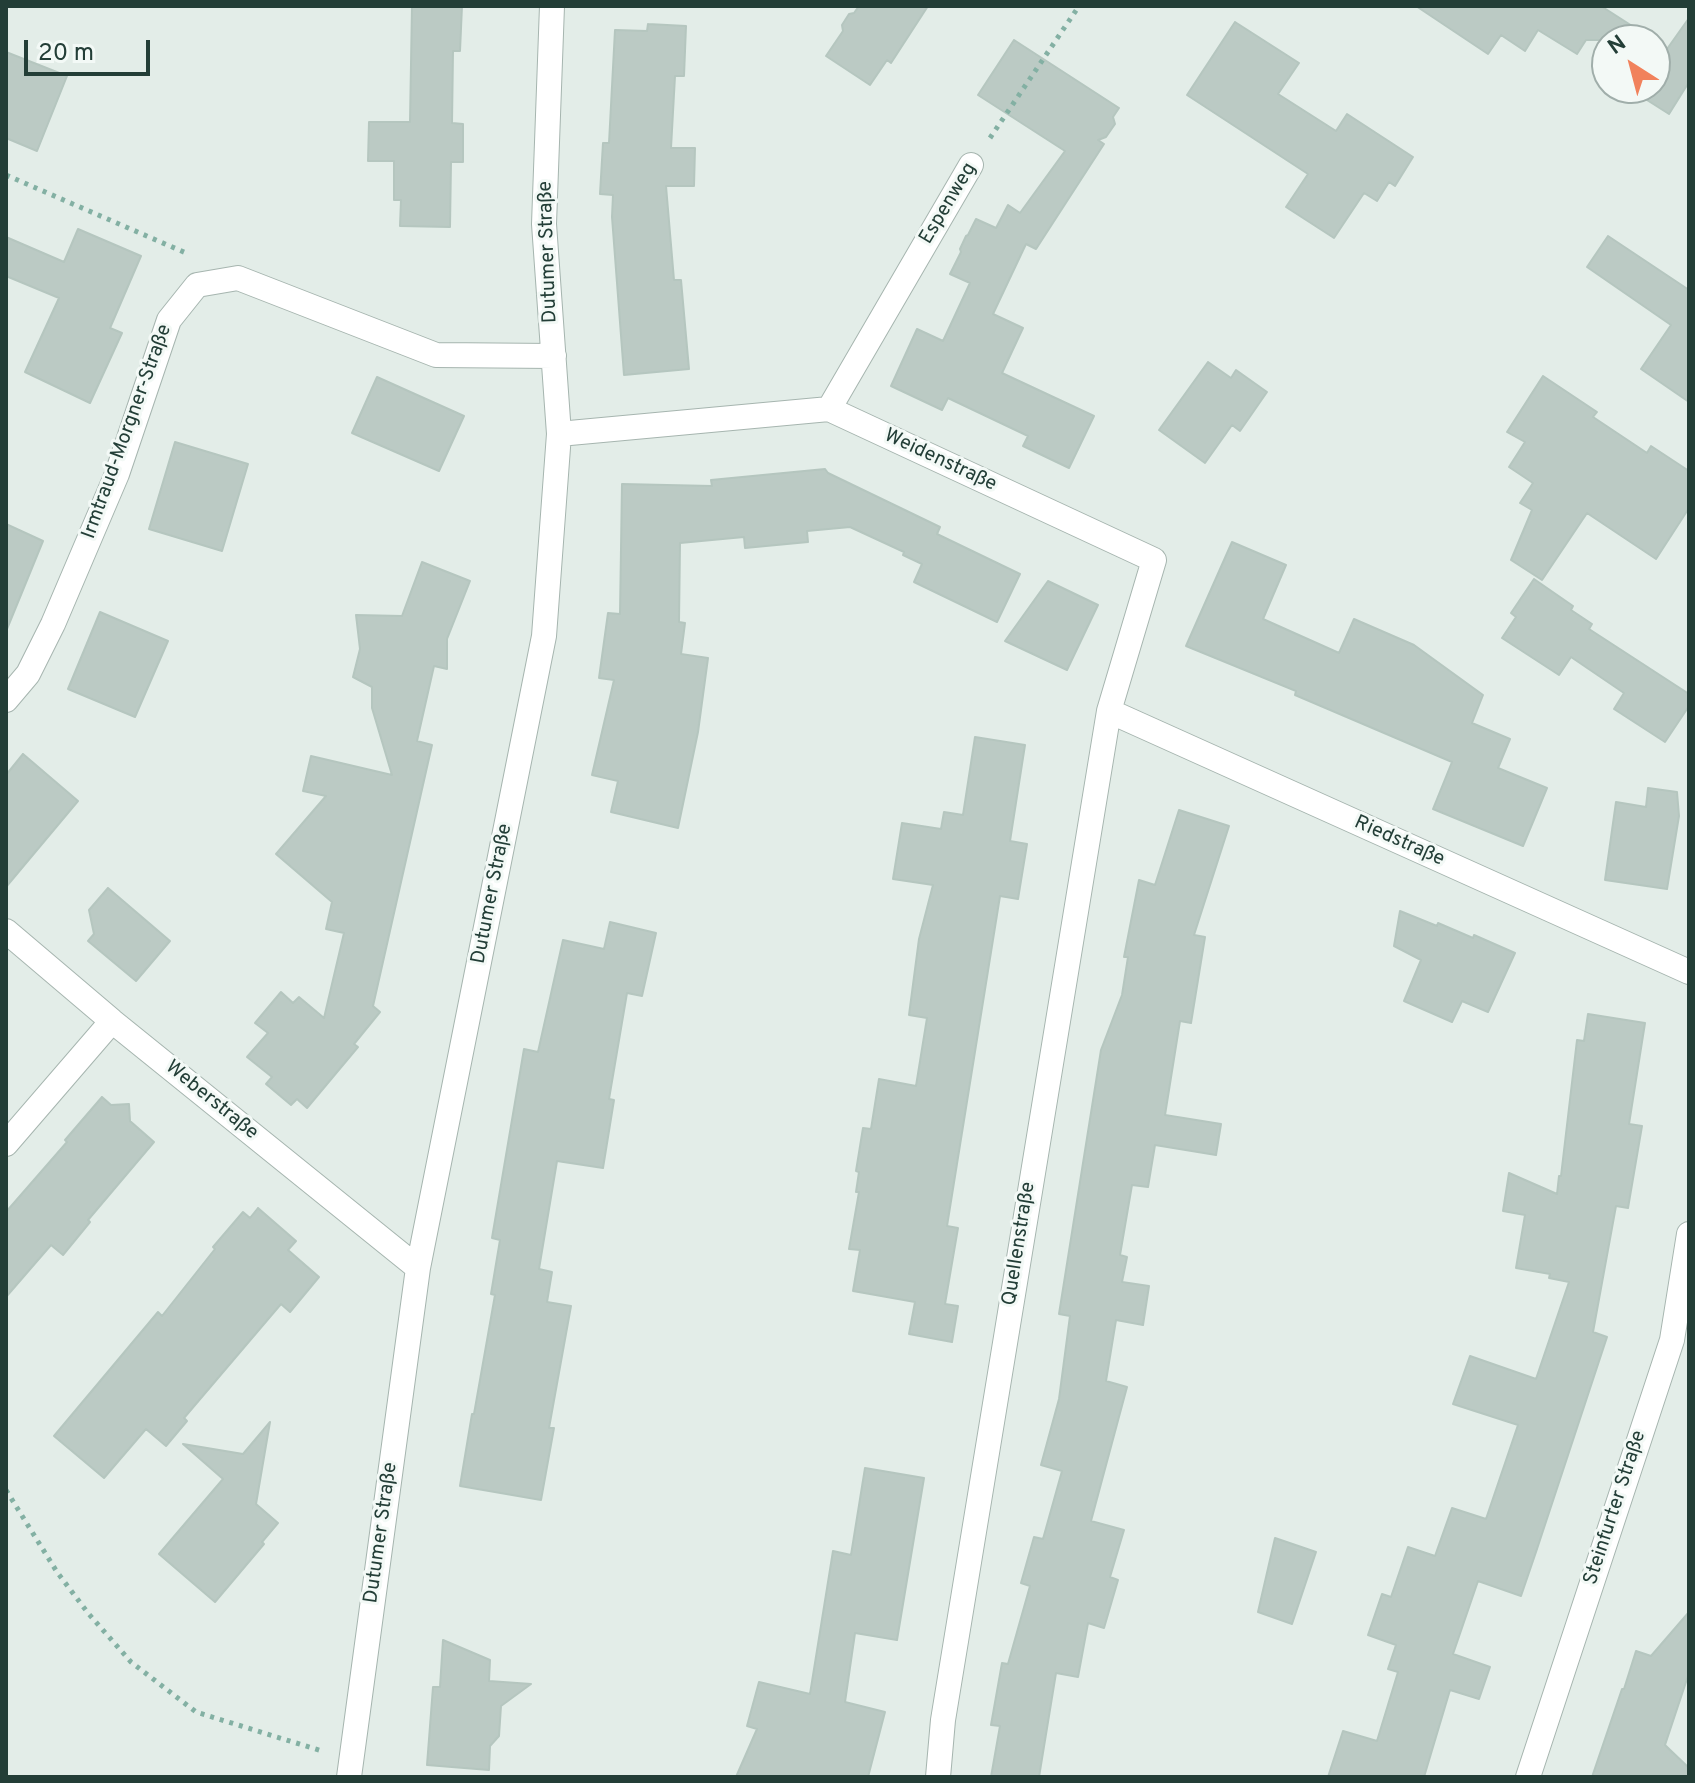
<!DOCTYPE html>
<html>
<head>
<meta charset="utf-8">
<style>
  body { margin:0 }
  #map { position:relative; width:1695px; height:1783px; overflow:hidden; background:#e3ede8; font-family:Overpass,sans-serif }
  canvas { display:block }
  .frame { position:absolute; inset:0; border:8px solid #233e37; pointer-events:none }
  .north { position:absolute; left:1591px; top:24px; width:80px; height:80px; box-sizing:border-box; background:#f3f9f6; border:2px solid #a0aeaa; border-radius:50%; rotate:324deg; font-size:22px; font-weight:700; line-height:32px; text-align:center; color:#233e37 }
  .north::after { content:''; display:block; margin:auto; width:28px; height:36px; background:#f1825c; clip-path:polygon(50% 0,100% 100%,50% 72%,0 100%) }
  .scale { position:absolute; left:24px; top:40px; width:126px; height:36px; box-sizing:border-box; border:4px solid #233e37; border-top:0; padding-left:10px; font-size:24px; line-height:28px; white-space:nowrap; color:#233e37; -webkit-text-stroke:6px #f3f9f6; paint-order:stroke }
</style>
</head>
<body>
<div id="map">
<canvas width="1695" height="1783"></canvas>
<div class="frame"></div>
<div class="north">N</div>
<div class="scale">20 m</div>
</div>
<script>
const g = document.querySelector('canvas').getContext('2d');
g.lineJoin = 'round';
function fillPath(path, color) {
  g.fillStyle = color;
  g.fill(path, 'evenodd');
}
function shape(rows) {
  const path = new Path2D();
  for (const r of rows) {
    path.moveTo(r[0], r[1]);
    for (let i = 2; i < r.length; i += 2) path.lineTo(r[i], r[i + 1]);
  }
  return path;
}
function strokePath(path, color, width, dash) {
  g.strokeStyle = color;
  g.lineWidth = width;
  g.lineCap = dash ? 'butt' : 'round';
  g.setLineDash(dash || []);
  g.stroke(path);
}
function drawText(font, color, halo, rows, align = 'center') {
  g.font = font + ' Overpass,sans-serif';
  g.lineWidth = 6;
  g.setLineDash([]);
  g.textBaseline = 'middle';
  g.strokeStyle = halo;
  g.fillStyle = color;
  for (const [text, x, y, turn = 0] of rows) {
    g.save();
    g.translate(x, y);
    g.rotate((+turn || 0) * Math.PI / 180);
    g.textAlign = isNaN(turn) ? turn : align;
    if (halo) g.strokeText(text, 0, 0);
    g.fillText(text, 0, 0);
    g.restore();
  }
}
const building = shape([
  [412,6,462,6,460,51,453,51,452,123,463,124,463,162,451,162,450,227,400,226,401,200,394,200,394,161,368,161,369,122,410,122,412,6],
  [859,6,928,6,891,63,887,60,870,85,826,56,843,31,842,25,849,14,854,13,859,6],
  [1416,6,1601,6,1654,40,1586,40,1577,54,1538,30,1525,51,1501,35,1488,54,1416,6],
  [1689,18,1689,82,1669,114,1636,93,1640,88,1655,88,1655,66,1689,18],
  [1235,22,1299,63,1278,94,1336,131,1347,114,1413,157,1395,186,1389,182,1377,201,1364,193,1334,238,1286,207,1308,174,1187,95,1235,22],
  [648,24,686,26,684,76,675,76,671,148,695,148,694,186,666,186,674,280,681,280,689,369,624,375,612,217,613,195,600,194,603,143,609,143,615,30,647,31,648,24],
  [1014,40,1119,108,1113,117,1115,124,1106,137,1098,140,1104,144,1036,249,1026,244,993,314,1023,328,1002,373,1094,416,1069,468,1023,446,1028,436,948,398,942,410,891,386,917,329,943,341,970,283,950,274,961,252,960,249,966,236,968,235,976,219,996,228,1008,205,1020,213,1065,151,978,95,1014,40],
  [6,52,67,76,37,151,6,138,6,52],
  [78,229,141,256,110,328,122,333,90,403,25,372,59,298,6,276,6,237,64,262,78,229],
  [1608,236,1689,290,1689,402,1641,369,1671,325,1587,267,1608,236],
  [1208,362,1231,378,1236,370,1267,392,1240,431,1232,425,1205,463,1159,430,1208,362],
  [1543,376,1597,412,1593,417,1647,453,1651,446,1689,471,1689,508,1656,559,1587,513,1542,580,1511,560,1532,510,1520,503,1533,483,1509,467,1525,442,1507,432,1543,376],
  [377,377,464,416,439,471,352,433,377,377],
  [175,442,248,464,222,551,149,529,175,442],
  [825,469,828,473,940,527,937,534,1020,574,997,622,914,582,922,564,903,555,904,552,850,527,807,531,808,542,745,548,744,537,680,543,679,622,685,623,681,654,708,658,698,732,678,828,611,812,618,781,592,775,614,680,599,678,608,613,620,614,622,484,712,486,711,480,825,469],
  [6,524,43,541,7,629,6,628,6,524],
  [1232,542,1286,565,1263,619,1339,653,1354,619,1414,645,1483,695,1472,723,1510,739,1498,768,1547,788,1523,846,1433,809,1452,762,1295,695,1296,691,1186,646,1232,542],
  [422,562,470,581,447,639,447,669,434,666,417,741,432,745,373,1006,380,1012,354,1044,358,1047,307,1108,297,1099,291,1105,266,1084,272,1077,247,1057,268,1033,255,1023,281,992,293,1003,299,997,324,1018,344,933,326,929,332,902,276,854,326,796,303,791,311,756,392,775,372,708,372,687,353,677,360,649,356,615,402,616,422,562],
  [1534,579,1573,606,1571,610,1592,624,1589,629,1689,694,1689,706,1665,742,1614,709,1624,693,1571,657,1559,675,1502,638,1516,617,1511,613,1534,579],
  [1048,581,1098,605,1067,670,1005,641,1048,581],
  [100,612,168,641,135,717,68,689,100,612],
  [975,737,1025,745,1010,841,1027,844,1018,899,1000,896,947,1226,958,1228,945,1304,958,1306,952,1342,909,1334,915,1302,853,1291,860,1250,849,1249,859,1192,856,1192,859,1172,856,1171,863,1128,871,1129,879,1079,916,1086,927,1018,909,1015,919,939,933,885,893,879,902,823,941,829,944,812,963,815,975,737],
  [23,754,78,801,6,887,6,775,23,754],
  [1648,788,1677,792,1679,816,1667,889,1605,880,1616,802,1646,807,1648,788],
  [1179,810,1229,826,1194,935,1205,937,1191,1023,1180,1021,1165,1115,1221,1124,1216,1155,1155,1145,1148,1187,1132,1185,1120,1255,1127,1257,1122,1282,1149,1286,1143,1325,1116,1320,1106,1381,1127,1387,1091,1521,1124,1530,1110,1577,1118,1580,1104,1628,1088,1623,1078,1677,1056,1673,1039,1777,991,1777,1000,1726,991,1725,1002,1663,1008,1664,1030,1586,1021,1583,1034,1537,1043,1539,1062,1471,1041,1465,1059,1399,1070,1316,1059,1314,1101,1050,1122,995,1128,957,1124,957,1139,880,1155,885,1179,810],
  [108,888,170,941,136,981,88,941,94,934,89,910,108,888],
  [1400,911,1437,926,1438,923,1473,938,1474,935,1515,953,1488,1012,1462,1001,1452,1022,1404,1001,1421,960,1394,946,1400,911],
  [610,922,656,933,642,996,627,993,609,1099,614,1100,603,1168,557,1161,539,1269,552,1272,547,1302,571,1306,549,1428,554,1428,541,1500,460,1486,472,1414,474,1414,495,1295,491,1294,500,1240,492,1238,524,1049,538,1052,563,940,604,949,610,922],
  [1588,1014,1645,1023,1629,1124,1642,1126,1628,1208,1616,1206,1593,1332,1607,1337,1536,1552,1521,1596,1478,1581,1453,1654,1490,1667,1479,1699,1450,1690,1424,1777,1328,1777,1343,1731,1377,1741,1398,1672,1388,1669,1396,1645,1368,1635,1382,1594,1391,1597,1408,1547,1435,1556,1452,1508,1486,1519,1518,1425,1453,1404,1470,1356,1536,1379,1569,1282,1549,1278,1550,1274,1516,1268,1525,1215,1503,1211,1509,1173,1557,1194,1559,1176,1561,1176,1577,1040,1584,1041,1588,1014],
  [102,1097,111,1105,129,1104,130,1121,154,1142,88,1220,90,1222,63,1255,51,1245,6,1297,6,1212,67,1142,65,1140,102,1097],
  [258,1208,296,1241,288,1250,319,1277,290,1312,281,1304,184,1418,187,1421,166,1446,146,1429,104,1478,54,1436,158,1312,162,1316,215,1249,213,1247,243,1212,250,1218,258,1208],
  [270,1422,256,1504,278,1523,262,1542,264,1544,215,1602,159,1554,223,1479,183,1444,243,1454,270,1422],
  [865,1468,924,1478,897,1640,855,1633,845,1702,885,1712,868,1777,736,1777,757,1729,747,1726,759,1682,810,1694,833,1551,851,1555,865,1468],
  [1275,1538,1316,1552,1292,1624,1258,1612,1275,1538],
  [1689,1612,1689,1673,1665,1745,1689,1768,1689,1777,1592,1777,1622,1689,1624,1689,1636,1651,1651,1656,1689,1612],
  [443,1640,490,1660,489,1681,531,1684,501,1706,499,1736,490,1746,489,1770,427,1765,433,1687,440,1687,443,1640]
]);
fillPath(building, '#bbcac4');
strokePath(building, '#b5c6bf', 2);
const minor = shape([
  [829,409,971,165],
  [559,434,829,409,1154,560,1109,711,943,1720,938,1777],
  [6,700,28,674,53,624,117,474,169,320,197,285,238,278,436,355,554,356],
  [1109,711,1689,972],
  [6,931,112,1021,418,1268],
  [6,1144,112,1021],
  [349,1777,418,1268,544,636,559,434,544,224,552,6],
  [1528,1777,1672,1340,1689,1234]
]);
strokePath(minor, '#a6b5af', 26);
strokePath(shape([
  [990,138,1079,6],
  [6,175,186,253],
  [6,1490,57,1572,88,1613,131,1662,196,1712,322,1751]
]), '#83b0a3', 5, [4, 6]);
strokePath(minor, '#fff', 24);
drawText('20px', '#233e37', '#f3f9f6', [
  ["Espenweg",949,204,-59],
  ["Dutumer Straße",549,252,-92],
  ["Irmtraud-Morgner-Straße",128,432,-70],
  ["Weidenstraße",940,461,25],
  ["Riedstraße",1399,842,24],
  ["Dutumer Straße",493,894,-79],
  ["Weberstraße",211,1101,39],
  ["Quellenstraße",1020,1244,-81],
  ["Steinfurter Straße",1616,1508,-72],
  ["Dutumer Straße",382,1533,-82]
]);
</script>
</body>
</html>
